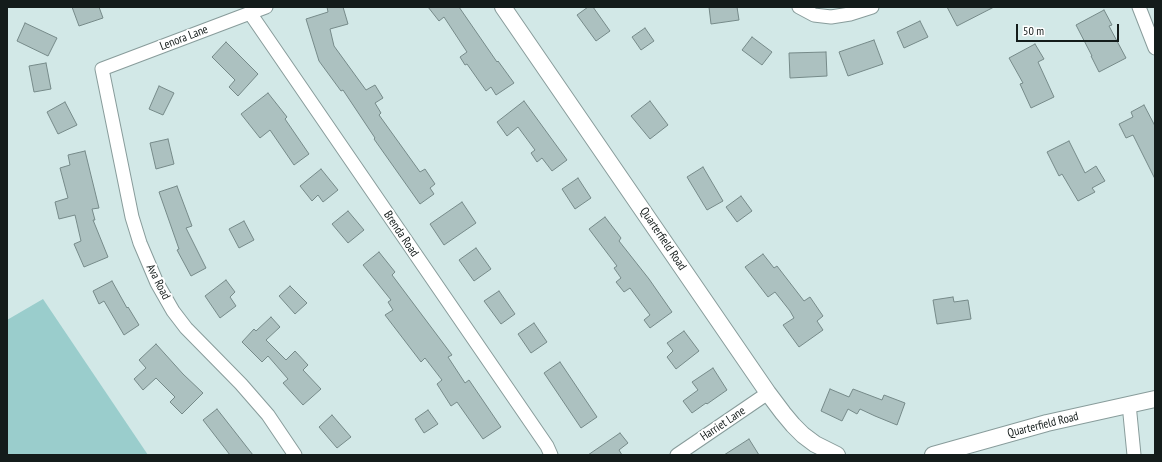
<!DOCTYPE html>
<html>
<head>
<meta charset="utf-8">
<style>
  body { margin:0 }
  #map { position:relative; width:1162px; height:462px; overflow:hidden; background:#d2e8e7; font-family:"PT Sans Narrow",sans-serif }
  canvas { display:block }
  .frame { position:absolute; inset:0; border:8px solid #141c1b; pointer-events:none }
  .scale { position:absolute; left:1016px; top:24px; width:103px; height:18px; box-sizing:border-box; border:2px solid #141c1b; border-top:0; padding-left:5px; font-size:12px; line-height:14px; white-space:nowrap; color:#141c1b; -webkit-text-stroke:3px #fff; paint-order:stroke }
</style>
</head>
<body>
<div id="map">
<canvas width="1162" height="462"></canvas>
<div class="frame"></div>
<div class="scale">50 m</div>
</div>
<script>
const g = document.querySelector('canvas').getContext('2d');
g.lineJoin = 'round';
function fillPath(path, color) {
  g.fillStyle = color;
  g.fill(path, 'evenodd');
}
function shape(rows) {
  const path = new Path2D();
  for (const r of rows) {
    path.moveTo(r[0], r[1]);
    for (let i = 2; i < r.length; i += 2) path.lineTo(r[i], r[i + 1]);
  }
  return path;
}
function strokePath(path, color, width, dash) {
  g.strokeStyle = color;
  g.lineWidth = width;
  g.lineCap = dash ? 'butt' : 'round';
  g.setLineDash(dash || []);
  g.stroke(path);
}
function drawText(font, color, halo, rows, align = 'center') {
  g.font = font + ' "PT Sans Narrow",sans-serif';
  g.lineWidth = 4;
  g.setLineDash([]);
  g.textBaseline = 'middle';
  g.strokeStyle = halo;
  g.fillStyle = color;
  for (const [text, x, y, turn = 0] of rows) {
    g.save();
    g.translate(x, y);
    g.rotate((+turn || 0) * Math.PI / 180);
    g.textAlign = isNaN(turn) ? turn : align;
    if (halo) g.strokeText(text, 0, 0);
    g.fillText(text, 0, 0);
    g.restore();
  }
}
fillPath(shape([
  [43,299,148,455,7,455,7,320]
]), '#9acdcc');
const building = shape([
  [72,7,99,7,103,18,79,26,72,7],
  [327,7,343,7,348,24,330,29,334,46,366,90,375,85,383,98,375,103,381,113,379,115,420,172,425,169,435,184,430,188,434,194,420,204,374,139,375,138,343,90,341,91,319,61,306,19,328,12,327,7],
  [428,7,459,7,497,62,498,61,514,83,496,95,491,87,486,91,467,64,465,65,460,57,467,52,444,17,439,21,428,7],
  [588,7,593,7,610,31,596,41,577,15,588,7],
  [709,7,737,7,739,20,711,24,709,7],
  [947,7,994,7,957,26,947,7],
  [1104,10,1112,25,1109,26,1126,58,1099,72,1091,56,1092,56,1076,25,1104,10],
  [920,21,928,37,904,48,897,32,920,21],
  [25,23,57,38,48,56,17,41,25,23],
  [645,28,654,41,641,50,632,37,645,28],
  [752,37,772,52,762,65,742,50,752,37],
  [874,40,883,64,848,76,839,52,874,40],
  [226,42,258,74,238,96,229,87,235,80,212,57,226,42],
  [1035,44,1044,59,1038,62,1054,97,1031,108,1020,84,1023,83,1009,58,1035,44],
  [826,52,827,76,790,78,789,53,826,52],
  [46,63,51,89,34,92,29,66,46,63],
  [159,86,174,93,163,115,149,109,159,86],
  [268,93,287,117,285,119,309,154,294,165,270,130,260,138,241,114,268,93],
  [524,101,567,160,552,171,542,158,537,162,531,153,535,150,518,127,507,136,497,122,524,101],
  [650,101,668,125,650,139,631,116,650,101],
  [65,102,77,125,58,134,47,112,65,102],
  [1144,105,1155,126,1155,179,1133,135,1126,138,1119,124,1133,117,1131,112,1144,105],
  [168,139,174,164,156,169,150,143,168,139],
  [1069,141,1085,173,1096,166,1105,181,1092,188,1095,192,1078,201,1062,174,1059,176,1047,152,1069,141],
  [85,151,99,208,92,209,95,220,93,220,108,257,84,267,74,244,81,241,75,215,59,219,55,202,68,198,60,168,70,165,68,155,85,151],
  [703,167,723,201,707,210,687,177,703,167],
  [321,169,338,190,323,202,318,195,312,201,300,186,321,169],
  [578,178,591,198,575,209,562,189,578,178],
  [177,186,192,226,186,228,206,268,191,276,177,250,179,249,159,192,177,186],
  [741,196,752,211,737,222,726,207,741,196],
  [462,202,476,223,444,245,430,224,462,202],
  [348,211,364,230,348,243,332,224,348,211],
  [605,217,621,238,619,241,649,279,672,312,650,328,644,320,650,315,630,288,624,292,616,282,621,278,614,268,617,266,589,229,605,217],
  [244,221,254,240,239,248,229,229,244,221],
  [476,248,491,269,474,281,459,260,476,248],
  [379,252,395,272,392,275,452,355,448,357,465,383,469,380,501,427,483,439,457,402,451,406,437,384,442,380,425,358,421,362,385,315,393,310,388,302,391,300,363,265,379,252],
  [763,254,774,268,777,266,804,301,810,297,823,316,817,321,823,330,799,347,783,325,794,318,790,311,775,292,768,297,745,267,763,254],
  [226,280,235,292,230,297,236,306,220,318,205,296,226,280],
  [112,281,127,308,128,307,139,325,124,335,104,301,99,304,93,291,112,281],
  [290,286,307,303,295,314,279,296,290,286],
  [499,291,515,314,501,324,484,301,499,291],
  [953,297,954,302,968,300,971,319,937,324,933,300,953,297],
  [271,317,280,327,266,340,286,360,295,351,308,365,303,370,321,389,303,405,283,383,288,379,268,356,262,362,242,342,254,329,256,331,271,317],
  [534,323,547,342,531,353,518,334,534,323],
  [684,331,699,351,676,369,667,357,673,351,667,343,684,331],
  [156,344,183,374,203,393,182,414,170,402,175,397,156,378,143,390,134,379,146,368,139,360,156,344],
  [560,362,597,417,581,428,544,373,560,362],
  [713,368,727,390,707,404,706,403,692,413,683,401,698,390,692,382,713,368],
  [830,389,849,397,853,389,882,400,884,395,905,403,897,425,875,416,860,409,857,414,848,409,842,421,821,411,830,389],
  [217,409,253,455,230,455,203,420,217,409],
  [428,410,438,424,424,433,415,419,428,410],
  [332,415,351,437,337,448,319,427,332,415],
  [620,433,628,443,619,450,622,455,588,455,620,433],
  [749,439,759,455,724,455,749,439]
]);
fillPath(building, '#acc1c0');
strokePath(building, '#768a89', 1);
const minor = shape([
  [266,7,102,69,132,217,140,243,157,283,173,311,186,328,241,384,268,415,295,455],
  [799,7,814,15,831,17,850,14,872,7],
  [1139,7,1155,48],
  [250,13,547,446,551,455],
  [1129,404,1134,455],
  [677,455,768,393]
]);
const tertiary = shape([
  [503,7,768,393,783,413,793,425,803,435,815,444,837,455],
  [933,455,1047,423,1155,399]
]);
strokePath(minor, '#889c9b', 15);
strokePath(tertiary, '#889c9b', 18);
strokePath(minor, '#fff', 13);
strokePath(tertiary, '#fff', 16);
drawText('12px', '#141c1b', '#fff', [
  ["Lenora Lane",184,38,-21],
  ["Brenda Road",401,234,56],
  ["Quarterfield Road",663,239,56],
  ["Ava Road",158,282,63],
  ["Harriet Lane",723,424,-34],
  ["Quarterfield Road",1043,425,-14]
]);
</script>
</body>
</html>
